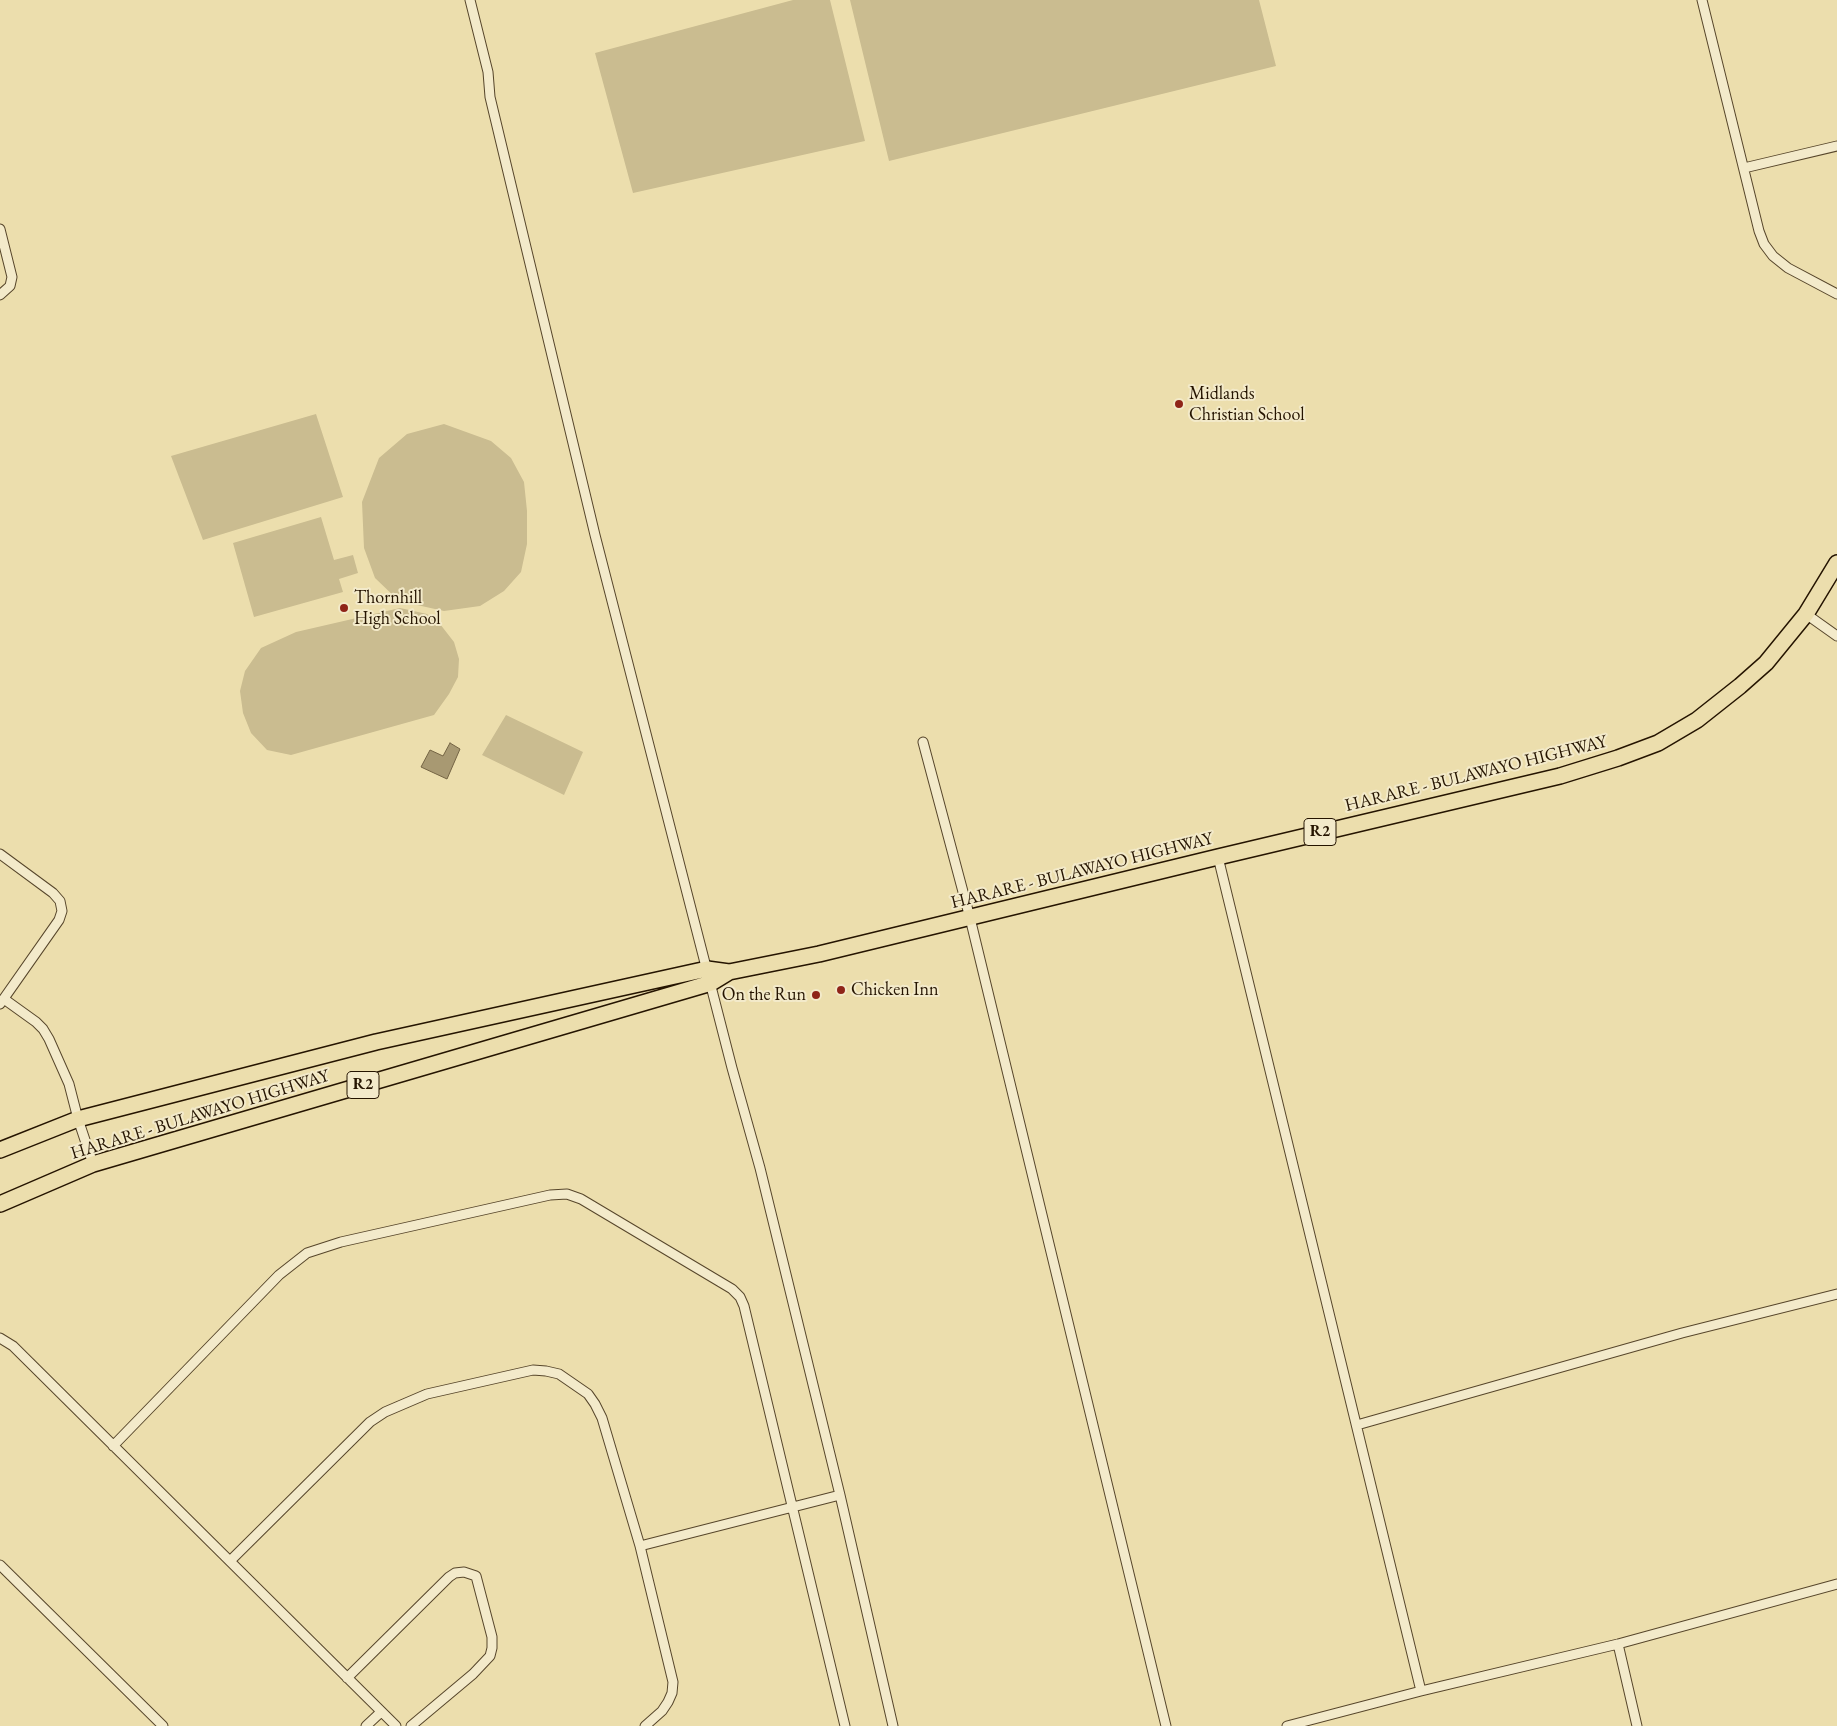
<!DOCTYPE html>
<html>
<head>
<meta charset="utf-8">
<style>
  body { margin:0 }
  canvas { display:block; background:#ecdead }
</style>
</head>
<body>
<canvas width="1837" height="1726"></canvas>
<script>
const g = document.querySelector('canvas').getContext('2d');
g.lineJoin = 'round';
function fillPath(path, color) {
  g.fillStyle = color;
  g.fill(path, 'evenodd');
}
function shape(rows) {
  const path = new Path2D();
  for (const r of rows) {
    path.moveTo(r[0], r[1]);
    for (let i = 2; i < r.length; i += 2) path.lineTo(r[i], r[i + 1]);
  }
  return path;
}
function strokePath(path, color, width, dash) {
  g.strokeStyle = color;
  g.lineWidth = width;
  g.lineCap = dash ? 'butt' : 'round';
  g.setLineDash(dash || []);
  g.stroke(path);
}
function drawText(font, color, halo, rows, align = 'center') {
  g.font = font + ' "EB Garamond",serif';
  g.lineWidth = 4;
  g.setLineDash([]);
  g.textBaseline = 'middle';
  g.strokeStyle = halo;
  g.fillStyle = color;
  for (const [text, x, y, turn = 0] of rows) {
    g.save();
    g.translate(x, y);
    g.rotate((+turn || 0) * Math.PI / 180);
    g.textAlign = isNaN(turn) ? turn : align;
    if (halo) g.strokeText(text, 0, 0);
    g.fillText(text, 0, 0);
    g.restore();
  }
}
fillPath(shape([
  [793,0,830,0,865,141,633,193,595,53],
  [850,0,1259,0,1276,66,889,161],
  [316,414,343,497,203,540,171,456],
  [444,424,491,441,511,458,524,482,527,511,527,544,521,572,504,591,480,606,444,611,399,601,375,578,364,548,362,502,379,458,407,434],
  [321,517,334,560,353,555,358,573,339,579,343,592,254,617,233,543],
  [400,608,427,614,440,624,454,642,459,659,458,677,449,694,434,715,291,755,267,750,251,733,243,713,240,691,245,671,261,648,296,632],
  [506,715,583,752,564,795,482,755]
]), '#cabc90');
const water = shape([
  [450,743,460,749,447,779,421,767,430,750,443,756,450,743]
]);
fillPath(water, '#a89972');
strokePath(water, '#746444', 1);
const minor = shape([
  [470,0,488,72,490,97,595,535,732,1068,760,1168,840,1495,893,1726],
  [1702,0,1759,231,1764,244,1773,256,1788,268,1837,294],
  [1744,168,1837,146],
  [0,229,12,277,10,286,0,295],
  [1806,614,1837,636],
  [923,742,970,918,1166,1726],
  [0,854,53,893,60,901,62,911,59,920,0,1004],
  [1218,857,1421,1691],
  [4,999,36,1022,43,1029,49,1039,69,1084,78,1119,93,1164],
  [0,1338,13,1346,396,1726],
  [1357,1425,1682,1333,1837,1294],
  [113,1446,279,1275,307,1253,341,1242,550,1195,567,1194,581,1199,732,1289,740,1297,744,1306,845,1726],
  [640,1546,840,1495],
  [230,1561,370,1422,385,1412,427,1394,533,1370,546,1371,559,1374,588,1394,595,1404,602,1418,640,1546,673,1682,672,1693,668,1702,662,1711,645,1726],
  [0,1565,163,1726],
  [1618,1644,1637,1726],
  [347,1678,449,1577,455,1573,464,1572,476,1576,492,1637,492,1648,490,1656,473,1674,411,1726],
  [366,1726,381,1712],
  [1287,1726,1421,1691,1618,1644,1837,1584]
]);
const trunk = shape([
  [0,1150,78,1119,376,1042,707,969,729,972],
  [0,1204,93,1164,711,983,729,972,819,954,1218,857,1560,776,1618,758,1658,743,1697,720,1740,686,1766,663,1806,614,1837,563]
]);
strokePath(minor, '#57462b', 11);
strokePath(trunk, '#251400', 18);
strokePath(minor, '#f3eaca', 9);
strokePath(trunk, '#ecdead', 15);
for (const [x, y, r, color] of [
  [1179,404,5,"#8f2418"],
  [344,608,5,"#8f2418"],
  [841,990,5,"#8f2418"],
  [816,995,5,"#8f2418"]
]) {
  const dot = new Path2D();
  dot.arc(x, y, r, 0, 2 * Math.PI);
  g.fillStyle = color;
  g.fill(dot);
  strokePath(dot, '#f3eaca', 2);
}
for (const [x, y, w] of [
  [1320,832,32],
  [363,1085,32]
]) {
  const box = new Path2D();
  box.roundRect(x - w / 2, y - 13.5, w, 27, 4);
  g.fillStyle = '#f3eaca';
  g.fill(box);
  strokePath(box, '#251400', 1);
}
drawText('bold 16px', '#251400', null, [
  ["R2",1320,832],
  ["R2",363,1085]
]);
drawText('18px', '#251400', '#f3eaca', [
  ["Midlands",1189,394],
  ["Christian School",1189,415],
  ["Thornhill",354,598],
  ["High School",354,619],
  ["Chicken Inn",851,990],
  ["On the Run",806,995,"right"]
], 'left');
drawText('18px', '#251400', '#f3eaca', [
  ["HARARE - BULAWAYO HIGHWAY",1476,774,-14],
  ["HARARE - BULAWAYO HIGHWAY",1082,871,-14],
  ["HARARE - BULAWAYO HIGHWAY",200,1115,-17]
]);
</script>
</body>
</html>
